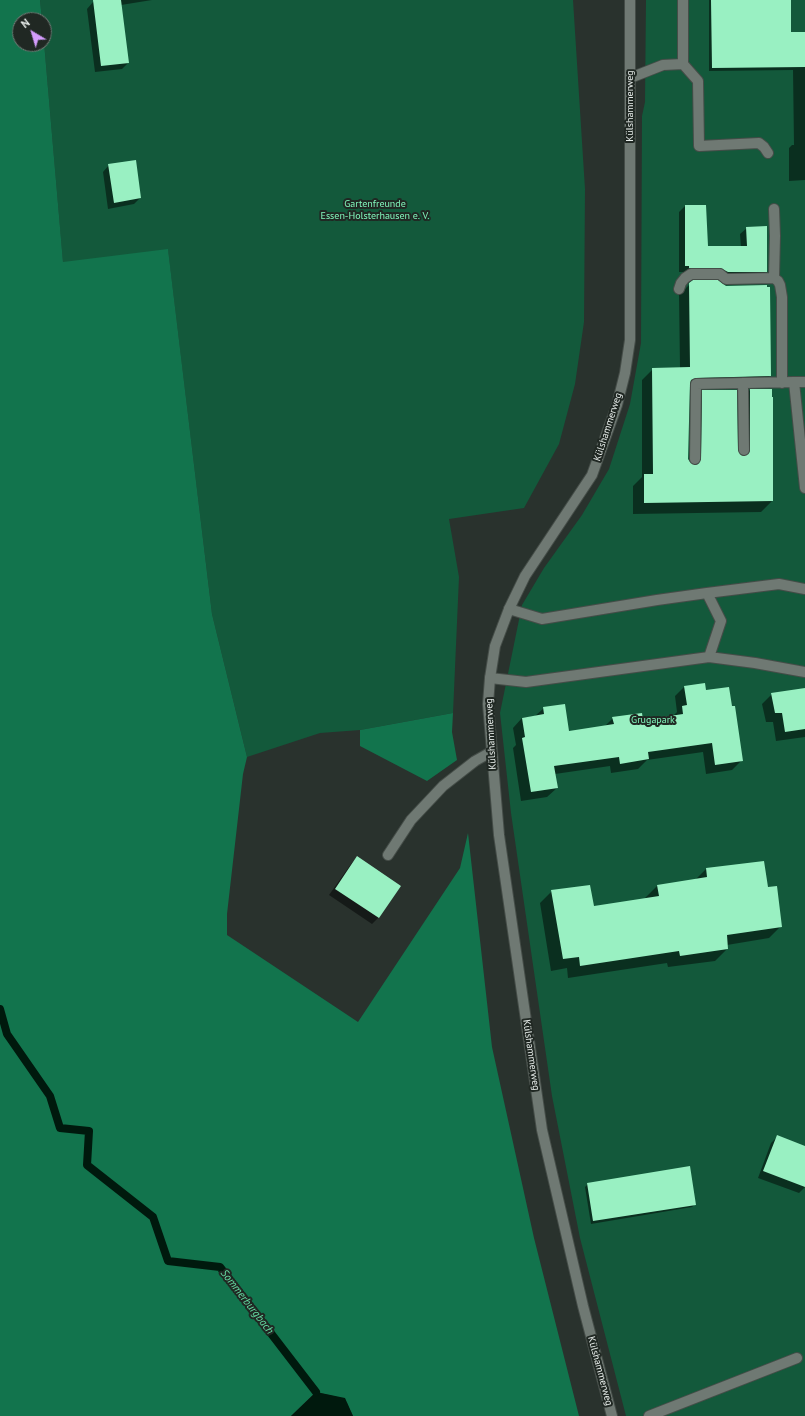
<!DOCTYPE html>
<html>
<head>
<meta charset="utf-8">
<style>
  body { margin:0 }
  #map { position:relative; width:805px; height:1416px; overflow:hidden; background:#29322d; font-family:"PT Sans",sans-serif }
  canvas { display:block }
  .north { position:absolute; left:12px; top:12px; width:40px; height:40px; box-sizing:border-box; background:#202823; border:1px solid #707773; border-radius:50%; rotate:322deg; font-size:11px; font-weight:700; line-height:16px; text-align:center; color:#e7edea }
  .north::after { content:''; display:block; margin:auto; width:14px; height:18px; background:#d49cfc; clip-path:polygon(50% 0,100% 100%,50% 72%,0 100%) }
</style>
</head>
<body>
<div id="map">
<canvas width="805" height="1416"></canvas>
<div class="north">N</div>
</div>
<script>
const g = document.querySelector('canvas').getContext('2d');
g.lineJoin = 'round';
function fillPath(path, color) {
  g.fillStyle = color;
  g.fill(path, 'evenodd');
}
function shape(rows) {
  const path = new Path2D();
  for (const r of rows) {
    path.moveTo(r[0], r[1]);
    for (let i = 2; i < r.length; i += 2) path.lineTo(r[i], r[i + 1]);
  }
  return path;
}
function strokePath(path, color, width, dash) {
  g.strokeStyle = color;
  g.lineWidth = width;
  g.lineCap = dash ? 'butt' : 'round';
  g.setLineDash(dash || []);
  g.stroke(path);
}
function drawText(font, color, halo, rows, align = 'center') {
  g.font = font + ' "PT Sans",sans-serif';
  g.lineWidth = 4;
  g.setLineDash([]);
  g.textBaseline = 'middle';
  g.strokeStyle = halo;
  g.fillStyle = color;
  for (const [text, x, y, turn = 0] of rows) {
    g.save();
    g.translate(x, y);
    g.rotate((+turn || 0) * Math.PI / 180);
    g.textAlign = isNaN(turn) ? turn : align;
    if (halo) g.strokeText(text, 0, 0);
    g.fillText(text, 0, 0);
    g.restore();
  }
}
fillPath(shape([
  [40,0,573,0,585,189,584,322,575,384,559,444,524,508,449,519,459,577,453,713,360,730,320,733,247,757,212,614,168,250,63,263,44,42,44,20,42,20],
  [646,0,805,0,805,1416,626,1416,580,1238,552,1096,511,813,500,713,522,605,544,568,582,515,609,469,630,404,641,343,642,116,645,102]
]), '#13593b');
fillPath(shape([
  [0,0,40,0,42,20,20,20,20,44,44,44,44,42,63,262,168,249,212,614,247,757,243,774,227,914,227,935,358,1022,460,868,468,833,492,1047,534,1238,579,1416,353,1416,345,1399,316,1392,291,1416,0,1416],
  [453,713,452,732,457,760,427,781,360,746,360,730]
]), '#12744d');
fillPath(shape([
  [316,1392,345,1398,353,1416,291,1416]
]), '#00190d');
fillPath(shape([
  [102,0,152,0,121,5,128,63,122,69,95,72,87,9,93,2],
  [709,0,790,0,790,33,805,33,805,180,789,181,789,148,792,145,794,145,793,70,709,71],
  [109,165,140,198,134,204,108,209,103,172],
  [685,206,707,247,741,247,740,234,747,228,766,271,760,278,683,274,683,272,679,272,679,212],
  [690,284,770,376,759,387,688,388,688,459,691,465,692,402,703,391,740,456,739,401,750,390,772,501,761,512,633,514,633,486,642,477,642,380,653,369,680,368,679,295],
  [684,687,705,691,742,760,732,770,706,774,703,752,647,760,638,769,611,773,610,766,555,774,557,788,547,797,521,801,513,748,516,745,513,728,522,718,535,716,544,708,568,732,604,727,613,718,643,721,673,716,677,712,675,696],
  [805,689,805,737,776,741,773,722,766,722,762,704,772,694],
  [357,857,399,886,378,918,372,924,329,895,351,864],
  [706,869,767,888,781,926,769,938,727,945,727,949,715,961,668,967,667,963,568,978,567,968,551,971,540,903,552,891,593,907,646,899,645,898,657,886,695,880],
  [777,1137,805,1147,805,1187,799,1193,758,1178,771,1143],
  [588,1184,695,1204,692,1207,591,1224,585,1187]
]), '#0007');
strokePath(shape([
  [0,1009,7,1034,50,1096,60,1128,89,1131,87,1165,153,1217,168,1261,220,1267,316,1392]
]), '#00190d', 8);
fillPath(shape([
  [93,0,121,0,129,63,101,66],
  [711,0,791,0,791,32,805,32,805,67,712,68],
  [136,160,141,198,114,203,108,164],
  [685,205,706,205,708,246,747,246,746,227,767,226,767,272,728,272,720,268,689,268,689,266,685,266],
  [693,280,718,280,726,286,767,285,767,287,770,287,771,376,696,378,691,380,690,384,688,459,690,462,695,465,698,464,701,459,702,390,737,390,738,450,741,455,744,456,749,453,750,450,750,389,772,389,772,397,773,397,773,501,644,503,644,474,653,474,652,368,690,367,689,283],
  [705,683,706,690,729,687,732,706,735,706,743,761,715,765,712,743,648,752,649,759,620,764,619,757,554,766,558,788,531,792,522,738,525,737,522,718,544,714,543,707,565,704,569,731,614,724,612,717,642,713,643,720,683,714,682,706,687,705,684,686],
  [805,688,805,729,785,732,782,713,775,713,771,693],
  [357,856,401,886,379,918,335,889],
  [764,861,768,887,777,886,782,927,727,935,728,949,680,956,679,951,580,966,579,957,563,959,551,890,590,885,594,906,659,896,657,885,707,877,706,868],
  [777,1135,805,1146,805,1187,763,1171],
  [690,1166,696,1205,593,1221,587,1183]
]), '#99f0c2');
const lane = shape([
  [683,0,683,64,698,81,699,146,759,143,764,147,768,153],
  [630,78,663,65,683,64],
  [774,209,775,236,774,278,778,281,780,285,782,297,782,383],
  [679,289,681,283,685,278,691,274,720,274,726,279,774,278],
  [794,382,805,382],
  [743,383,744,450],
  [695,459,696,384,794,382,805,488],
  [707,593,779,584,805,589],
  [709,657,755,663,805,672],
  [490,678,526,682,709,657,721,621,707,593,657,600,542,619,509,609],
  [388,855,411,820,443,786,475,761,491,752],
  [649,1416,797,1358]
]);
const street = shape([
  [612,1416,583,1306,542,1130,499,835,488,704,490,678,495,646,509,609,525,576,592,475,617,405,625,373,630,340,630,0]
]);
strokePath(lane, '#454d48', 12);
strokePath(street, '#454d48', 12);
strokePath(lane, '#6f7973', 10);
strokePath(street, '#6f7973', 10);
drawText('10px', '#e7edea', '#202823', [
  ["Külshammerweg",630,106,-90],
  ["Külshammerweg",608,427,-72],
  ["Külshammerweg",491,734,-93],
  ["Külshammerweg",531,1055,82],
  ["Külshammerweg",600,1371,75]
]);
drawText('10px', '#80f5bb', '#202823', [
  ["Gartenfreunde",375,204],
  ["Essen-Holsterhausen e. V.",375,216],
  ["Grugapark",653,720]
]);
drawText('italic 11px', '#65dba2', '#202823', [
  ["Sommerburgbach",247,1302,52]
]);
</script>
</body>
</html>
